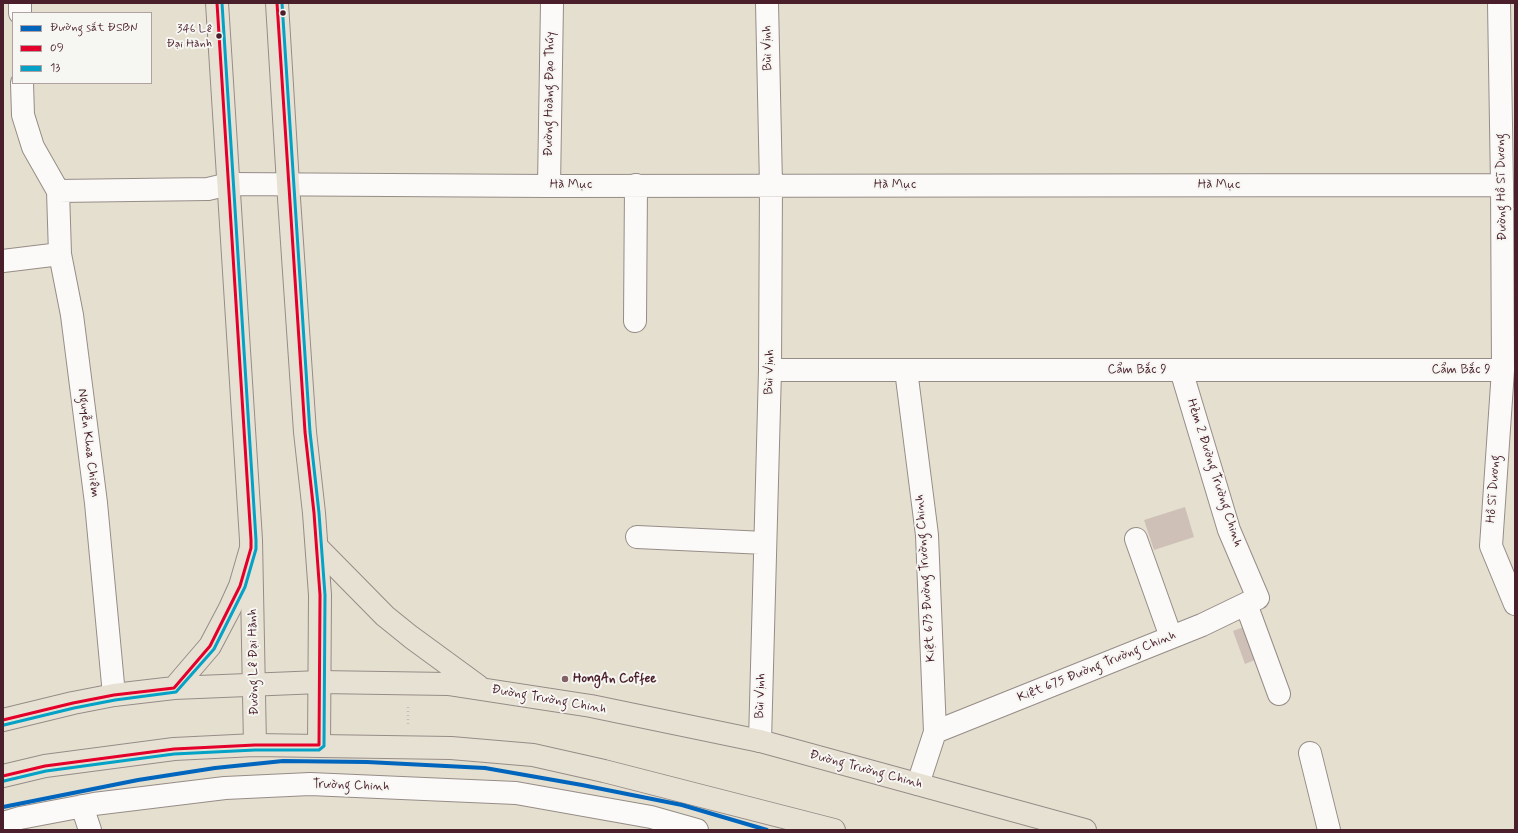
<!DOCTYPE html>
<html>
<head>
<meta charset="utf-8">
<style>
  body { margin:0 }
  #map { position:relative; width:1518px; height:833px; overflow:hidden; background:#e5dfd0; font-family:Mynerve,sans-serif }
  canvas { display:block }
  .frame { position:absolute; inset:0; border:4px solid #4a1f2b; pointer-events:none }
  .legend { position:absolute; left:12px; top:12px; width:140px; height:72px; box-sizing:border-box; background:#f6f6f2; border:1px solid #b1a0a2; margin:0; padding:5px 7px; list-style:none; font-size:12px; color:#4a1f2b }
  .legend li { display:flex; align-items:center; gap:8px; height:20px }
  .legend b { width:20px; border:1px solid #b1a0a2 }
</style>
</head>
<body>
<div id="map">
<canvas width="1518" height="833"></canvas>
<div class="frame"></div>
<ul class="legend">
<li><b style="height:5px;background:#0065bd"></b>Đường sắt ĐSBN</li>
<li><b style="height:5px;background:#e4002b"></b>09</li>
<li><b style="height:5px;background:#04a2c6"></b>13</li>
</ul>
</div>
<script>
const g = document.querySelector('canvas').getContext('2d');
g.lineJoin = 'round';
function fillPath(path, color) {
  g.fillStyle = color;
  g.fill(path, 'evenodd');
}
function shape(rows) {
  const path = new Path2D();
  for (const r of rows) {
    path.moveTo(r[0], r[1]);
    for (let i = 2; i < r.length; i += 2) path.lineTo(r[i], r[i + 1]);
  }
  return path;
}
function strokePath(path, color, width, dash) {
  g.strokeStyle = color;
  g.lineWidth = width;
  g.lineCap = dash ? 'butt' : 'round';
  g.setLineDash(dash || []);
  g.stroke(path);
}
function drawText(font, color, halo, rows, align = 'center') {
  g.font = font + ' Mynerve,sans-serif';
  g.lineWidth = 4;
  g.setLineDash([]);
  g.textBaseline = 'middle';
  g.strokeStyle = halo;
  g.fillStyle = color;
  for (const [text, x, y, turn = 0] of rows) {
    g.save();
    g.translate(x, y);
    g.rotate((+turn || 0) * Math.PI / 180);
    g.textAlign = isNaN(turn) ? turn : align;
    if (halo) g.strokeText(text, 0, 0);
    g.fillText(text, 0, 0);
    g.restore();
  }
}
fillPath(shape([
  [1185,507,1194,537,1154,550,1144,520],
  [1249,625,1262,657,1245,664,1233,631]
]), '#cfc0b7');
const minor = shape([
  [20,3,20,13],
  [1499,3,1502,185,1503,370,1491,546,1515,604],
  [22,83,23,115,33,147,58,191,60,254,72,315,96,503,114,695],
  [549,186,552,3],
  [58,191,208,189,229,184,549,186,1502,185],
  [3,261,60,254],
  [635,321,636,185],
  [770,370,1503,370],
  [906,370,927,535,935,732,918,784],
  [637,537,765,543],
  [1136,539,1171,637],
  [1246,604,1279,694],
  [935,732,1202,625,1258,598,1229,530,1181,370],
  [760,741,770,370,771,185,767,3],
  [1310,753,1329,830],
  [82,806,90,830],
  [3,823,20,818,94,804,225,788,310,784,516,793,651,817,697,830]
]);
const major = shape([
  [217,3,251,540,255,745],
  [277,3,288,184,305,432,314,513,320,595,319,745]
]);
const highway = shape([
  [317,547,385,616,411,637,478,686],
  [174,688,210,646,230,608,240,586,251,548],
  [3,720,73,703,114,695,174,688,320,682,448,684,591,706,760,741,1085,830],
  [3,776,45,766,174,749,255,745,451,748,533,755,604,771,834,830]
]);
strokePath(minor, '#968c87', 24);
strokePath(major, '#968c87', 24);
strokePath(highway, '#968c87', 24);
strokePath(shape([
  [408,724,408,707]
]), '#c2bcbb', 2.5, [1, 3]);
strokePath(minor, '#fbfaf8', 22);
strokePath(major, '#e7e1d3', 22);
strokePath(highway, '#e7e1d3', 22);
strokePath(shape([
  [3,720,73,703,114,695,174,688,210,646,240,586,251,548,251,540,217,3],
  [3,776,45,766,174,749,255,745,319,745,320,595,314,513,305,432,277,3]
]), '#e4002b', 3);
strokePath(shape([
  [4,725,74,708,115,700,176,692,214,649,245,587,256,549,256,540,222,3],
  [4,781,46,771,174,754,255,750,319,750,324,746,325,595,319,513,310,432,282,3]
]), '#04a2c6', 3);
strokePath(shape([
  [3,807,138,780,215,768,283,761,367,762,485,768,582,785,682,805,767,830]
]), '#0065bd', 4);
for (const [x, y, r, color] of [
  [283,13,3.5,"#4a1f2b"],
  [219,36,3.5,"#4a1f2b"],
  [565,679,4,"#806265"]
]) {
  const dot = new Path2D();
  dot.arc(x, y, r, 0, 2 * Math.PI);
  g.fillStyle = color;
  g.fill(dot);
  strokePath(dot, '#f6f6f2', 1.5);
}
drawText('12px', '#4a1f2b', '#f6f6f2', [
  ["346 Lê",212,29],
  ["Đại Hành",212,44]
], 'right');
drawText('13px', '#4a1f2b', '#f6f6f2', [
  ["Bùi Vịnh",768,48,-91],
  ["Đường Hoàng Đạo Thúy",550,94,-89],
  ["Hà Mục",571,185],
  ["Hà Mục",895,185],
  ["Hà Mục",1219,185],
  ["Đường Hồ Sĩ Dương",1502,187,-91],
  ["Cẩm Bắc 9",1137,370],
  ["Cẩm Bắc 9",1461,370],
  ["Bùi Vịnh",770,372,-89],
  ["Nguyễn Khoa Chiêm",88,443,83],
  ["Hẻm 2 Đường Trường Chinh",1214,473,72],
  ["Hồ Sĩ Dương",1494,489,-86],
  ["Kiệt 673 Đường Trường Chinh",926,578,-94],
  ["Đường Lê Đại Hành",254,662,-91],
  ["Kiệt 675 Đường Trường Chinh",1097,667,-22],
  ["Bùi Vịnh",761,696,-88],
  ["Đường Trường Chinh",549,700,10],
  ["Đường Trường Chinh",866,770,15],
  ["Trường Chinh",351,786,2]
]);
drawText('bold 13px', '#4a1f2b', '#f6f6f2', [
  ["HongAn Coffee",573,679]
], 'left');
</script>
</body>
</html>
